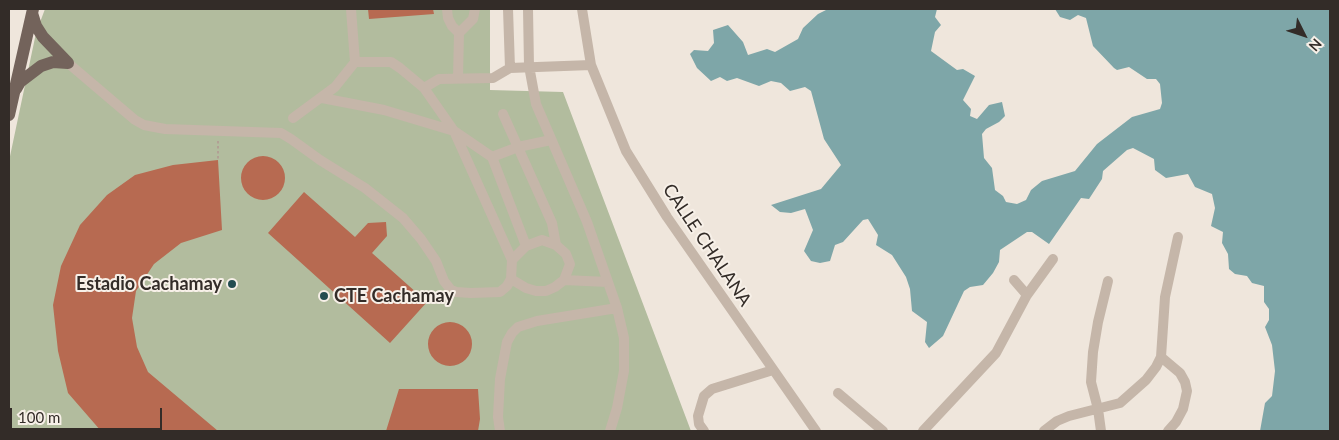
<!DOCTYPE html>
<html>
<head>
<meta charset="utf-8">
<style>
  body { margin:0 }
  #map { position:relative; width:1339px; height:440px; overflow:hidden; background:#efe6dc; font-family:Lato,sans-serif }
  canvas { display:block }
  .frame { position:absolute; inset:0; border:10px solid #332c28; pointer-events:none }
  .north { position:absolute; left:1279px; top:10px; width:50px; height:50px; -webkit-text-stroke:4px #f7f0e8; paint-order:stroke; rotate:131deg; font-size:14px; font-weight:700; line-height:20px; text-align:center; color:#332c28 }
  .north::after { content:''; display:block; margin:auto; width:18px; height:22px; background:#332c28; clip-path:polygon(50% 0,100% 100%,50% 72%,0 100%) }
  .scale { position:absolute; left:10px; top:408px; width:152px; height:22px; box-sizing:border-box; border:2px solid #332c28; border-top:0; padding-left:6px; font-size:15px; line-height:18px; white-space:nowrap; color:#332c28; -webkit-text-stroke:4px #f7f0e8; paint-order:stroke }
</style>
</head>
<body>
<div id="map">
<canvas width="1339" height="440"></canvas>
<div class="frame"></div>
<div class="north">N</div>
<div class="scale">100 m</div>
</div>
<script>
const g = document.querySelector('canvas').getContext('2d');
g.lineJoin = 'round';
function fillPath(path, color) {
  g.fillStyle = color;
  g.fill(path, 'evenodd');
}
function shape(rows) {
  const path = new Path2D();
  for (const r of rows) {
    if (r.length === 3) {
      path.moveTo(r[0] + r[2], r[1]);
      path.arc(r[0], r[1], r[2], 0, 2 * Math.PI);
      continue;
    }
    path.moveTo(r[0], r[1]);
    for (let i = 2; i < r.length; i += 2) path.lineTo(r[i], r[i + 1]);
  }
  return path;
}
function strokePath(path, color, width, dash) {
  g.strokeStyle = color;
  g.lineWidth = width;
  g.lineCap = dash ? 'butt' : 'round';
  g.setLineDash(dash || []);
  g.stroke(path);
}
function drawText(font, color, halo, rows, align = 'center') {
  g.font = font + ' Lato,sans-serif';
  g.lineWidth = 4;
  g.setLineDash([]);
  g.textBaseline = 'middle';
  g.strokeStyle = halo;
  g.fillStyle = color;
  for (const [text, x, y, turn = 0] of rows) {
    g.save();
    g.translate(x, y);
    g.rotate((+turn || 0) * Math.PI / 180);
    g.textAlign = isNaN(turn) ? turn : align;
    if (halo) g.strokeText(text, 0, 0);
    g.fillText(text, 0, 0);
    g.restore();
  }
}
fillPath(shape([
  [45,9,490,9,490,90,563,92,691,431,9,431,9,161,36,33]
]), '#b2bc9e');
fillPath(shape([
  [828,9,937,9,935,17,941,25,935,32,931,51,957,70,963,69,975,76,963,100,971,109,970,116,977,119,989,105,1002,102,1005,116,999,122,986,129,982,134,984,158,992,168,995,190,1003,196,1006,202,1017,204,1026,200,1031,190,1042,181,1075,171,1097,144,1132,117,1160,109,1162,103,1160,84,1156,79,1147,79,1129,67,1117,70,1114,68,1093,46,1086,18,1078,15,1070,20,1060,17,1055,9,1330,9,1330,431,1260,431,1265,403,1272,396,1275,371,1272,345,1265,327,1269,320,1269,309,1264,302,1264,286,1252,283,1247,276,1235,274,1229,269,1228,254,1222,243,1223,232,1211,226,1215,208,1212,194,1195,187,1188,174,1166,178,1155,170,1154,159,1133,148,1127,150,1103,171,1102,179,1089,199,1081,198,1049,244,1032,232,1027,232,1000,250,999,262,993,273,983,285,970,287,964,291,943,336,929,348,925,342,927,322,912,311,910,289,906,277,892,255,876,245,878,235,868,219,863,220,843,242,835,245,830,261,820,263,811,261,804,251,813,230,805,209,791,213,780,212,771,205,821,189,841,165,824,139,811,91,805,87,790,91,781,83,771,81,759,86,737,78,727,81,720,77,711,81,697,68,690,54,694,50,708,51,714,43,713,30,728,25,743,42,748,55,767,49,775,52,798,39,803,28,818,14]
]), '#7ea6a8');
fillPath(shape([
  [368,9,433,9,434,14,369,19],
  [263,178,22],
  [218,160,222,230,181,243,154,264,136,291,132,318,137,347,148,372,218,431,101,431,68,393,58,351,53,305,61,266,80,225,107,195,135,175,173,165],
  [304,192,355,237,368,223,386,222,387,236,372,253,427,302,390,343,268,233],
  [450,344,22],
  [399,389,478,389,480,419,478,431,386,431]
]), '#b76a51');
strokePath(shape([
  [218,141,218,160]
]), '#b1a094', 2, [2.5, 2.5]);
strokePath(shape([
  [447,9,448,18,452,26,459,33],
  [508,9,510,68],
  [528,9,529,66,536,104,587,222,617,308,624,338,624,371,617,408,610,431],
  [582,9,591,65,626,151,667,217,816,431],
  [68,63,135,120,144,125,165,129,281,133,291,139,320,160,365,188,403,218,421,239,436,261,444,281,451,290,456,292,471,293,500,292,507,286,511,279,512,260,454,131,424,88,400,68,391,62,355,62],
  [458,78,459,33,473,19,475,9],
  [424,88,439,79,493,78,510,68,591,65],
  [322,98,384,110,454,131,492,157,526,246],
  [503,114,552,223,556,245],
  [293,118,335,87,355,62,351,9],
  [492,157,518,147,551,140],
  [511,279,526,288,536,291,546,291,555,287,564,280,570,264,566,254,556,245,542,240,526,246,512,260],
  [564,280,608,282],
  [1014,280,1027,295],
  [1161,357,1180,373,1185,382,1187,391,1183,409,1176,422,1168,431],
  [838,393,883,431],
  [500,431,498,417,500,379,507,342,512,333,518,327,537,321,617,308],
  [704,431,699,424,698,416,704,396,712,389,773,370],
  [923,431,996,353,1027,295,1053,259],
  [1044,431,1057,421,1069,416,1120,403,1146,380,1156,367,1161,357,1165,297,1178,237],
  [1101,431,1098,409,1091,382,1093,352,1098,322,1108,281]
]), '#c5b6a9', 10);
strokePath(shape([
  [32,13,36,26,43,37,68,63],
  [16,89,20,82,41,66,53,62,68,63],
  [9,115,33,9]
]), '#73635b', 12);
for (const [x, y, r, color] of [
  [232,284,5,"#234d50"],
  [324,296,5,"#234d50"]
]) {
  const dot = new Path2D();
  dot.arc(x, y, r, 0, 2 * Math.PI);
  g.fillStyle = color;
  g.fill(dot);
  strokePath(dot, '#f7f0e8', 2);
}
drawText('18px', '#332c28', '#f7f0e8', [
  ["CALLE CHALANA",707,245,56]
]);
drawText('bold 18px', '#332c28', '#f7f0e8', [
  ["Estadio Cachamay",222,284],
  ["CTE Cachamay",334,296,"left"]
], 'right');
</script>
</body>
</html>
